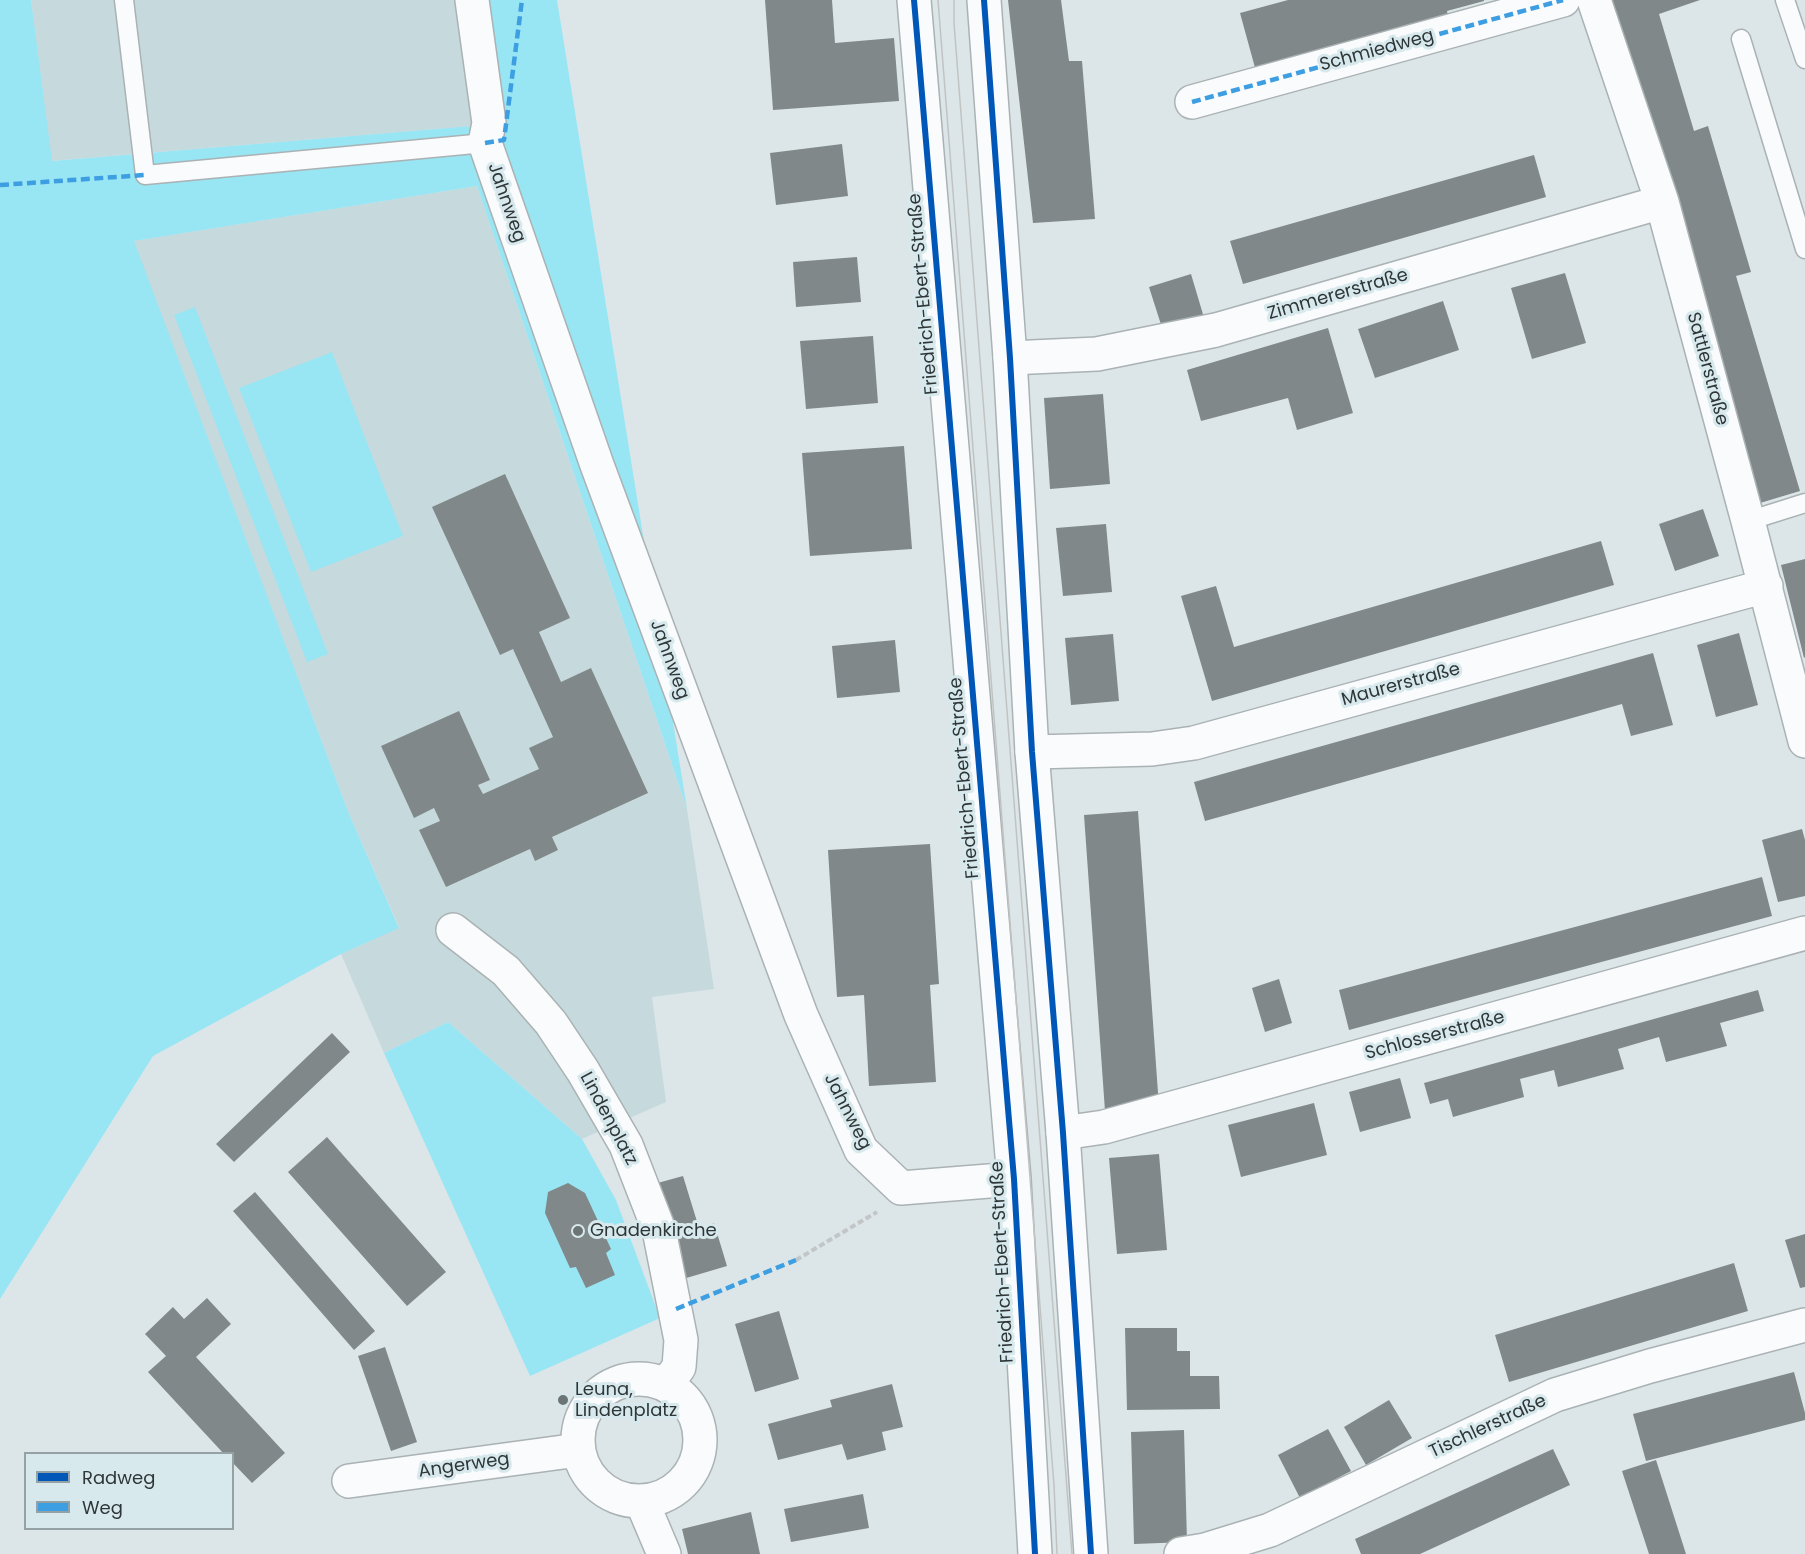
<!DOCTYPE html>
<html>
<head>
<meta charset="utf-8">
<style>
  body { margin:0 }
  #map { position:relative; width:1805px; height:1554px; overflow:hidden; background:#dce6e8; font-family:Poppins,sans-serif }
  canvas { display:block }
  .legend { position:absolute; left:24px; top:1452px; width:210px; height:78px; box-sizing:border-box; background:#d7e9ed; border:2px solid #94a1a5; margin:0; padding:8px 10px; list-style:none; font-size:18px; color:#2f3638 }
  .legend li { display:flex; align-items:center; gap:12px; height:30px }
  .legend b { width:30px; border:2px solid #94a1a5 }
</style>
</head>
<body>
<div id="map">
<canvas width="1805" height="1554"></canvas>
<ul class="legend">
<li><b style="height:8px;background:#0057b8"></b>Radweg</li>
<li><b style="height:8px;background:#3d9ee2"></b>Weg</li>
</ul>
</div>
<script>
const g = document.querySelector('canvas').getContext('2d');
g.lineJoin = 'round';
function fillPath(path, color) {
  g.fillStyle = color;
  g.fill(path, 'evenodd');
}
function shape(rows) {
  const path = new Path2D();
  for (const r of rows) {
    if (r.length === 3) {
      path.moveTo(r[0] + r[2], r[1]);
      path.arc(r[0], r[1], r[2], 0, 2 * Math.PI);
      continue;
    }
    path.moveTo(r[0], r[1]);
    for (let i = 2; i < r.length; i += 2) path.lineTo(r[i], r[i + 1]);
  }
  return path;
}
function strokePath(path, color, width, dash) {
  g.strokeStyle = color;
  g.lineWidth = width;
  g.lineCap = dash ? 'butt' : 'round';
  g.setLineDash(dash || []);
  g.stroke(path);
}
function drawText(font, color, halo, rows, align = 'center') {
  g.font = font + ' Poppins,sans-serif';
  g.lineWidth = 6;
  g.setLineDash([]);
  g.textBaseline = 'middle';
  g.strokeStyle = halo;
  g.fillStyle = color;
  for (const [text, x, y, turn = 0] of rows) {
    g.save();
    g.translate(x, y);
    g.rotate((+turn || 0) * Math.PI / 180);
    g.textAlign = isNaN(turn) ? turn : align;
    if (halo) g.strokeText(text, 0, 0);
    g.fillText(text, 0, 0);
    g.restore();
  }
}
fillPath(shape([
  [31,0,456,0,473,126,51,161],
  [477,186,687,809,714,989,652,997,666,1102,582,1139,448,1022,384,1053,341,954,399,927,349,814,133,241]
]), '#c6dadd');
fillPath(shape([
  [0,0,31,0,52,161,472,126,456,0,557,0,687,809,477,186,134,241,349,814,399,928,341,954,153,1056,0,1299],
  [195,307,328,654,307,662,174,315],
  [332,352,403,536,311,572,239,388],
  [448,1022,582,1139,616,1200,660,1318,530,1376,384,1053]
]), '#98e5f4');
fillPath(shape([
  [765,0,832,0,835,43,894,38,899,101,773,110],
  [1008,0,1061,0,1069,61,1082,61,1095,219,1033,223],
  [1288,0,1484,0,1484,1,1447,11,1450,24,1257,75,1240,13],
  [1612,0,1700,0,1659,14,1694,131,1708,126,1751,272,1736,276,1800,491,1760,503],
  [842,144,848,196,776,205,770,153],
  [1534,155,1546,197,1243,284,1230,241],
  [857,257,861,302,796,307,793,262],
  [1565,273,1586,343,1532,359,1511,288],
  [1191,274,1205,321,1164,334,1149,287],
  [1443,301,1459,350,1375,378,1358,329],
  [1328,328,1353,413,1297,430,1288,398,1201,421,1187,370],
  [873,336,878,403,806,409,800,341],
  [1103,394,1110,484,1050,489,1044,398],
  [904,446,912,549,810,556,802,453],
  [505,474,570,618,539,632,561,682,591,668,648,793,552,837,558,850,535,861,530,849,446,887,419,830,440,821,434,808,414,818,381,746,459,711,490,780,478,785,483,794,539,769,529,748,553,737,513,649,500,655,432,507],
  [1703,509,1719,556,1675,571,1659,524],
  [1106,524,1112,592,1063,596,1056,528],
  [1601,541,1614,585,1212,701,1181,596,1216,586,1234,647],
  [1805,559,1805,657,1804,658,1781,565],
  [1739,633,1758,705,1716,717,1697,645],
  [1113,634,1119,701,1071,705,1065,638],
  [895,640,900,692,837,698,832,646],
  [1653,653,1673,725,1631,736,1622,704,1205,821,1194,782],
  [1138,811,1159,1107,1105,1111,1084,815],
  [1802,829,1805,840,1805,896,1778,902,1762,840],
  [930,844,939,984,930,985,936,1082,869,1086,864,995,837,997,828,850],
  [1762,877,1772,916,1349,1030,1339,990],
  [1279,979,1292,1023,1265,1032,1252,988],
  [1758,990,1764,1011,1720,1023,1727,1046,1666,1062,1659,1037,1618,1049,1624,1069,1558,1087,1554,1070,1520,1079,1524,1097,1453,1117,1448,1099,1430,1104,1424,1083],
  [332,1033,350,1052,234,1162,216,1144],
  [1400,1078,1411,1118,1360,1132,1349,1092],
  [1314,1103,1327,1155,1241,1177,1228,1125],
  [327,1137,446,1272,407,1306,288,1172],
  [1159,1154,1167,1250,1117,1254,1109,1158],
  [683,1176,699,1228,714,1223,727,1266,683,1279,654,1184],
  [568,1183,585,1193,611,1249,606,1253,615,1275,586,1288,576,1267,570,1268,545,1213,548,1192],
  [255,1192,375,1331,354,1350,233,1211],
  [1805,1234,1805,1287,1800,1288,1785,1240],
  [1734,1263,1748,1311,1509,1382,1495,1335],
  [207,1298,231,1324,196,1357,285,1453,252,1483,232,1462,232,1454,224,1454,148,1372,166,1356,145,1334,173,1307,184,1319],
  [779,1311,799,1379,755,1392,735,1324],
  [1125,1328,1177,1328,1177,1351,1190,1351,1190,1376,1219,1376,1220,1409,1127,1410],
  [385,1347,417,1442,391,1451,358,1356],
  [1794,1372,1805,1413,1805,1420,1646,1461,1633,1414],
  [892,1384,903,1427,882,1432,886,1450,847,1460,842,1444,778,1460,768,1424,832,1407,830,1400],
  [1389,1400,1412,1438,1366,1465,1344,1427],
  [1328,1429,1351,1471,1300,1498,1278,1455],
  [1184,1430,1187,1542,1134,1544,1131,1432],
  [1553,1449,1570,1485,1420,1554,1361,1554,1355,1539],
  [1656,1460,1686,1554,1649,1554,1622,1471],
  [863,1494,869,1528,791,1542,784,1509],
  [751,1512,760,1554,688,1554,682,1529]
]), '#818889');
const service = shape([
  [124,0,145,175,485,143],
  [1785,0,1805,59],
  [1741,39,1805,249],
  [1748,521,1805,503]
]);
const minor = shape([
  [472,0,489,123,485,143,597,465,801,1015,861,1150,901,1188,1014,1179],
  [1594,0,1662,202,1748,521,1805,741],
  [1192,102,1563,0],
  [1010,358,1097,354,1216,330,1662,202],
  [1032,752,1152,749,1194,743,1766,586],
  [453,930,506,971,551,1023,583,1071,626,1145,659,1230,681,1340,679,1367,666,1385],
  [1063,1133,1104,1127,1805,933],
  [639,1440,61],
  [349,1481,578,1450],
  [642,1502,664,1554],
  [1181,1554,1205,1550,1270,1530,1555,1395,1650,1366,1805,1325]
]);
const secondary = shape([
  [914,0,1014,1179,1035,1554],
  [984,0,1010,358,1032,752,1063,1133,1091,1554]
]);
strokePath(service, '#aab2b4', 21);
strokePath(minor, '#aab2b4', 36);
strokePath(secondary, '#aab2b4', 36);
strokePath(shape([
  [796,1260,877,1212]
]), '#c2c6c7', 4, [6, 3]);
strokePath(service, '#fafbfc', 18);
strokePath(minor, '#fafbfc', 33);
strokePath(secondary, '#fafbfc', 33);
strokePath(shape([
  [938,0,1054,1485,1057,1554],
  [954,0,954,23,1072,1554]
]), '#c1c3c3', 1.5);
strokePath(shape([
  [1192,102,1563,0],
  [485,143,504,140,522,0],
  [0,185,145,175],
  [676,1309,796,1260]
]), '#3d9ee2', 4.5, [9, 4.5]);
strokePath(shape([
  [914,0,1014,1179,1035,1554],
  [984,0,1010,358,1032,752,1063,1133,1091,1554]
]), '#0057b8', 6);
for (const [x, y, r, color] of [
  [578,1231,6,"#6c7476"],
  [563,1400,6,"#6c7476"]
]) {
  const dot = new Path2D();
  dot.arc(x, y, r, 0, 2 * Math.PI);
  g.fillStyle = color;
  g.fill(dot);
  strokePath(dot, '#d7e9ed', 2);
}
drawText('18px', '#2f3638', '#d7e9ed', [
  ["Schmiedweg",1377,51,-15],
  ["Jahnweg",506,203,71],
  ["Friedrich-Ebert-Straße",924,294,-95],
  ["Zimmererstraße",1338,295,-16],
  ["Sattlerstraße",1707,369,75],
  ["Jahnweg",669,660,70],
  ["Maurerstraße",1401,685,-15],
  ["Friedrich-Ebert-Straße",965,778,-95],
  ["Schlosserstraße",1435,1036,-15],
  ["Jahnweg",847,1112,63],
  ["Lindenplatz",608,1119,62],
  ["Friedrich-Ebert-Straße",1003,1262,-93],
  ["Tischlerstraße",1488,1427,-25],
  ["Angerweg",464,1466,-8]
]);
drawText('18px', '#2f3638', '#d7e9ed', [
  ["Gnadenkirche",590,1231],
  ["Leuna,",575,1390],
  ["Lindenplatz",575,1411]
], 'left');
</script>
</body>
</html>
